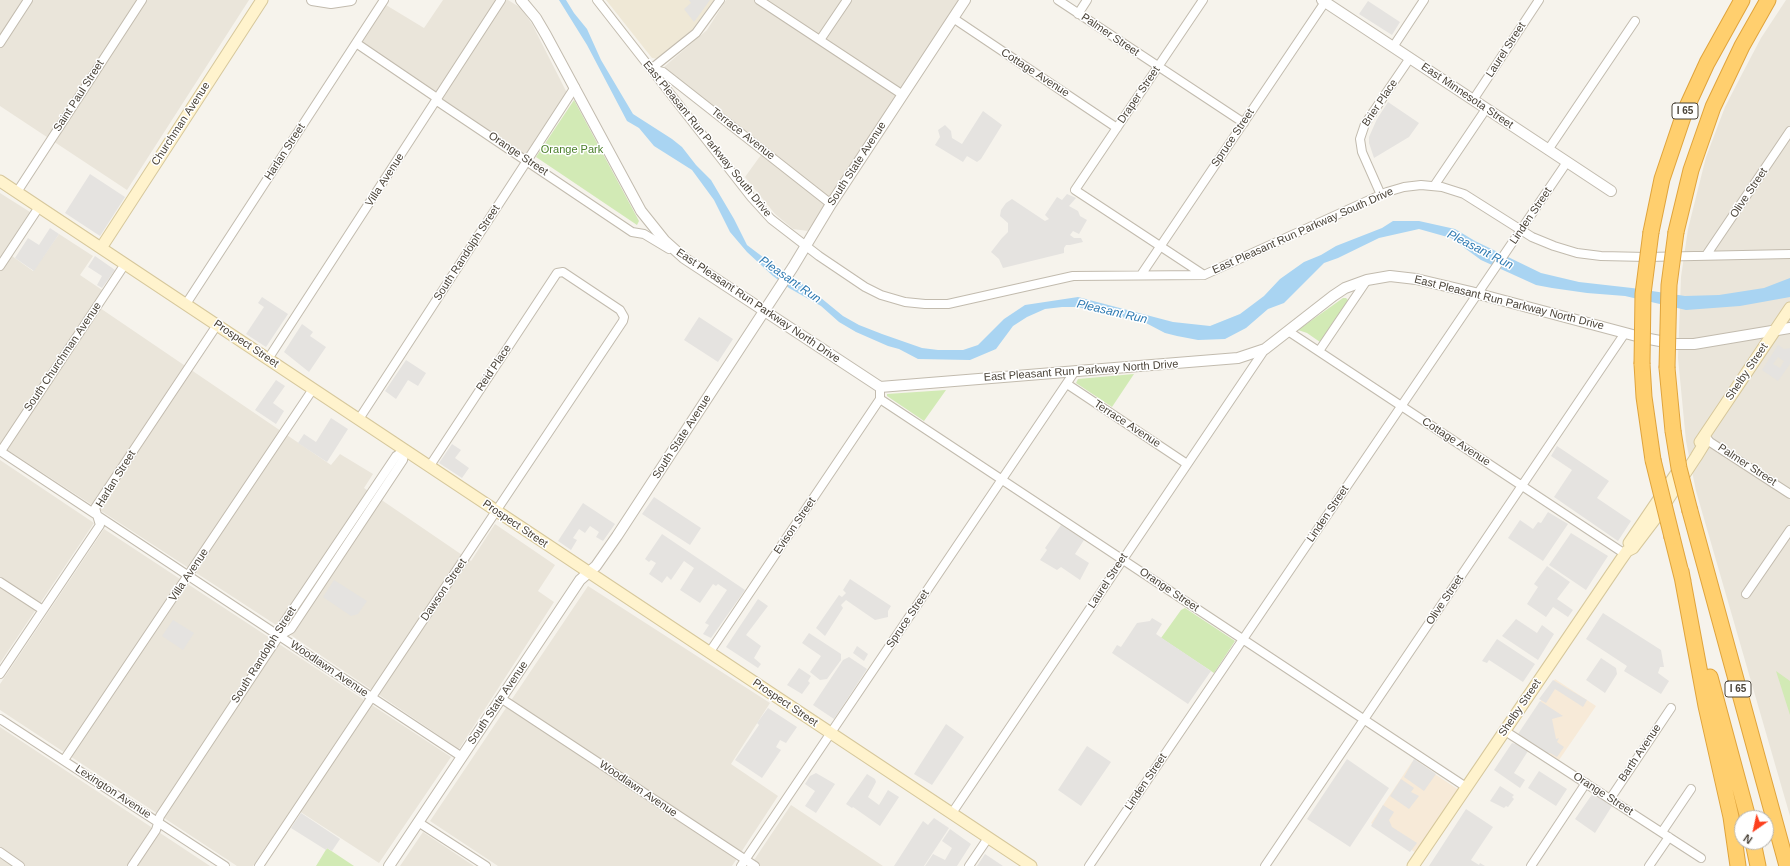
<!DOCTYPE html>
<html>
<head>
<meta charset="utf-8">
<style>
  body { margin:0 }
  #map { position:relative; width:1790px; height:866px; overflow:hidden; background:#f6f3ec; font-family:Helvetica,sans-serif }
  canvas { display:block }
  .north { position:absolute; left:1734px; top:810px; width:40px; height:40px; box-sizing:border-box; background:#fff; border:1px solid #b7b4b0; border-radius:50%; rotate:214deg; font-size:11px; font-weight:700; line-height:16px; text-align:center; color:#4b4439 }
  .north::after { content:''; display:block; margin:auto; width:14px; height:18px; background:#fc3f1d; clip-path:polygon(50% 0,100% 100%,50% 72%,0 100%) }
</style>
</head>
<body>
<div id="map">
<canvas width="1790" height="866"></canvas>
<div class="north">N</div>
</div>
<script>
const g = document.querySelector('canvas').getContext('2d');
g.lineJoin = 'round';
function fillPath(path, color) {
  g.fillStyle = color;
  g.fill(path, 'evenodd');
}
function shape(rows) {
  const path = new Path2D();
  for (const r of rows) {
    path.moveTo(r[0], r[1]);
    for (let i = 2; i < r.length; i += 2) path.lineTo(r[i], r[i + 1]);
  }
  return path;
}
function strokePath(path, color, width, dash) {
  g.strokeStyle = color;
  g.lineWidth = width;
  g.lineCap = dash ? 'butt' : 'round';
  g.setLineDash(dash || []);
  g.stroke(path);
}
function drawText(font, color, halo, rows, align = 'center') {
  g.font = font + ' Helvetica,sans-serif';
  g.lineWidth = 3;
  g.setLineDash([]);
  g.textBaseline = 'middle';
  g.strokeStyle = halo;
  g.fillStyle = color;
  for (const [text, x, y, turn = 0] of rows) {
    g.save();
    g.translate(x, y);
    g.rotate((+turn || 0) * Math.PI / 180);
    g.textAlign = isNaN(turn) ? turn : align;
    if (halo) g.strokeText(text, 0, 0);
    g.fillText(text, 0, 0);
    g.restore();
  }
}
fillPath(shape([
  [0,0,249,0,127,190,0,106],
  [443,0,508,0,521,8,532,24,567,93,525,155,361,44,386,5,424,28],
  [726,0,959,0,808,231,793,229,775,214,745,177,766,148,664,67,707,30],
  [1786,0,1790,0,1790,816,1696,491,1686,441,1678,358,1681,277,1688,229,1706,157,1725,107,1741,76,1761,38],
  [0,193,30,212,5,251,33,271,59,234,93,256,80,275,108,294,100,308,331,465,340,454,373,474,364,488,471,561,495,524,555,565,538,591,554,602,459,749,273,623,0,445],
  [0,460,94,523,0,663],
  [104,529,451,757,379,863,293,807,253,866,237,866,0,710,0,684],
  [588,586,770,703,731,764,778,796,732,866,498,866,430,821],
  [0,727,210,866,0,866],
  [791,805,883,866,750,866],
  [423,832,474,866,400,866]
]), '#eae5da');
fillPath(shape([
  [1555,679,1596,706,1559,760,1531,742,1526,724],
  [1415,761,1459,790,1416,853,1371,823,1412,762]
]), '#f7ead8');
fillPath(shape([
  [606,0,716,0,703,21,658,59,652,58]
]), '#efe8d6');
fillPath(shape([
  [574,100,639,221,637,225,536,157],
  [1343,298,1346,298,1349,301,1320,342,1307,333,1298,330],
  [1134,374,1112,407,1076,383,1078,379],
  [946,390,924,421,887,396,887,394],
  [1185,608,1235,641,1214,673,1161,638,1181,610],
  [1776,671,1790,681,1790,715],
  [327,848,354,866,316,866]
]), '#d2eab5');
fillPath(shape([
  [689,0,710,0,694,22,684,9,691,3],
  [1368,1,1400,22,1392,35,1359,14],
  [1388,102,1419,123,1409,137,1374,158,1369,143,1369,137,1377,119],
  [983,111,1002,125,981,159,977,162,967,156,963,162,935,145,940,137,938,130,945,125,951,131,952,138,962,144],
  [90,174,125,197,100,236,65,213],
  [1067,194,1076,198,1069,206,1078,211,1080,216,1087,220,1079,234,1073,231,1070,235,1074,238,1081,238,1083,242,1070,245,1066,245,1064,248,1064,253,1003,268,999,259,991,252,1002,238,1008,232,1008,223,1000,216,1001,210,1006,203,1012,199,1045,221,1049,219,1045,215,1057,197,1062,200],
  [50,228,59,234,34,271,15,258,28,238,39,245],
  [95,256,115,270,102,288,97,285,102,276,88,267],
  [262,297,288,314,266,347,246,334,264,307,258,303],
  [699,317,733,339,718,362,684,340],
  [302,324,313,332,310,336,326,347,309,372,284,352],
  [1778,345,1784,349,1790,348,1790,346,1790,364,1778,381,1762,370],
  [1778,357,1784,361,1780,368,1773,364],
  [406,360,426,373,418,386,408,380,396,399,385,391],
  [276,380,285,386,273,403,284,411,276,424,255,410],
  [331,418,348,429,327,462,298,443,304,434,316,442],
  [452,444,461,450,455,458,469,468,462,478,439,463],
  [1557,446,1609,481,1597,498,1631,521,1618,541,1554,497,1572,470,1551,456],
  [654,497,701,528,690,545,642,514],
  [583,503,615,524,603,541,596,537,599,532,590,526,585,533,579,529,573,538,577,540,571,550,558,541],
  [1548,512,1568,524,1543,561,1508,538,1520,520,1533,529,1538,522,1541,523],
  [1061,525,1084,540,1075,554,1089,563,1080,580,1061,567,1057,570,1040,560,1047,550,1045,548],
  [1571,533,1608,556,1586,590,1549,565],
  [662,534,745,590,711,638,703,634,709,625,705,623,727,590,718,584,716,586,713,584,700,603,680,590,694,568,684,561,671,580,667,576,662,583,649,574,656,563,651,560,649,562,645,559],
  [1547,566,1570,582,1557,599,1573,610,1568,617,1553,607,1546,617,1527,604,1538,587,1534,584],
  [850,579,891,606,888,611,888,617,875,620,846,600,841,605,843,608,825,636,816,628,839,595,842,597,846,593,843,590],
  [334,580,367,601,358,614,351,616,323,597],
  [758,599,768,606,746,635,761,646,754,658,761,664,758,668,726,647],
  [1603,613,1661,650,1664,667,1660,667,1658,673,1669,681,1661,694,1624,671,1627,666,1586,639],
  [1152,618,1162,624,1156,634,1211,671,1188,704,1112,653,1117,645,1121,647,1137,623,1150,621],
  [1516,619,1537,633,1542,625,1554,634,1538,660,1502,636],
  [173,620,194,633,183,650,162,636],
  [809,633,841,654,841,660,827,679,820,680,810,672,821,656,802,643],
  [1497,639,1535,664,1523,682,1489,660,1487,663,1482,661],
  [857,646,868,654,864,661,853,653],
  [849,657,867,669,834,719,813,705,843,660],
  [1601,658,1616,668,1617,674,1605,693,1586,680],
  [799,668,811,676,808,681,810,683,802,694,787,685],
  [1553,680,1587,700,1583,707,1555,689,1546,703,1539,699],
  [1540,701,1563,716,1552,719,1556,739,1559,738,1557,742,1564,747,1557,757,1550,753,1547,754,1518,734],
  [768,708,797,727,786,743,780,740,776,747,781,750,762,778,735,760,759,725,757,723],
  [946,724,964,737,932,785,914,774],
  [1512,743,1516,744,1528,751,1514,773,1525,780,1520,788,1494,770],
  [1087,746,1111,762,1081,806,1058,790],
  [1347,759,1389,788,1350,847,1307,819],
  [1414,759,1436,774,1424,791,1404,777],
  [1539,771,1567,789,1556,806,1528,788],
  [816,773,835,784,816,813,805,806,815,791,805,784,810,776],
  [867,774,875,779,876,782,868,797,879,805,888,790,899,797,880,826,853,807,852,808,846,804],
  [1401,779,1414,788,1411,792,1419,796,1409,809,1390,796],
  [1500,786,1514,795,1512,797,1514,799,1508,807,1506,806,1504,808,1490,801],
  [1593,793,1612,806,1595,833,1575,819],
  [1383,805,1394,812,1389,820,1392,827,1417,843,1410,852,1371,826],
  [1466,809,1493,827,1471,860,1479,865,1480,863,1485,866,1429,866],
  [301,813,340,839,332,851,327,848,326,850,291,828],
  [934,818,949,828,924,866,894,866,923,821,928,825],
  [950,829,971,844,957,866,925,866,933,854,945,860,952,848,942,841],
  [985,854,1003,866,977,866]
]), '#e5e3e0');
fillPath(shape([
  [559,0,566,0,574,13,587,29,601,60,633,114,672,139,682,147,696,165,711,180,734,219,747,245,780,270,810,289,843,316,859,325,882,334,922,348,938,350,963,350,978,345,1004,319,1025,305,1078,297,1173,322,1210,326,1240,314,1264,296,1280,279,1304,262,1321,255,1336,246,1382,228,1393,221,1419,221,1455,229,1475,241,1541,273,1579,282,1632,288,1685,296,1719,295,1764,288,1790,278,1790,297,1740,306,1686,310,1625,296,1587,293,1552,288,1536,285,1481,260,1451,238,1419,229,1379,238,1338,258,1324,263,1284,303,1268,309,1246,328,1225,339,1198,340,1177,336,1165,333,1144,322,1077,307,1062,307,1045,309,1027,317,1013,326,996,349,970,360,918,359,899,349,888,346,856,332,839,322,821,306,789,288,773,276,747,252,730,232,714,200,692,170,654,146,639,128,627,121,587,45]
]), '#a9d4f2');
const minor = shape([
  [597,0,751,197,771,219,819,256,865,287,881,295,905,302,925,304,948,304,1073,276,1204,275,1387,192,1404,187,1421,185,1442,187,1464,194,1532,237,1554,246,1577,253,1601,256,1647,257,1790,254],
  [759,0,903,95],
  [1058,0,1244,123],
  [1203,0,1075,190,1204,275],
  [1078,14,1087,0],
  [953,18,1117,128],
  [820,40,847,0],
  [0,43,28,0],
  [356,43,434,96,440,103,632,232,644,234,669,249],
  [1393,47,1424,0],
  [651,69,663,72,831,204],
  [651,69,696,33,720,0],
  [1473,100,1539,0],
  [1548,150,1635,21],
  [1434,186,1486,109],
  [17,192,142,0],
  [1381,195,1362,152,1360,139,1365,124,1410,58],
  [1707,254,1790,131],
  [0,266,39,207],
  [1141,275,1325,2],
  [186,304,384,0],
  [1288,331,1625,554],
  [1319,351,1367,280],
  [268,359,501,0],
  [1067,384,1187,464],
  [880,387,880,399,1466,787],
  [359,419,575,87],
  [1705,436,1710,442,1790,494],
  [0,451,462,757],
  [1,451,125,264],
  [0,582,43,610],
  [1746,594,1790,530],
  [279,636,291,629,403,460,405,450],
  [709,653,880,399],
  [0,674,100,525,95,508,217,325],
  [502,699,755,866],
  [0,719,225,866],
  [1505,731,1701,858],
  [64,760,313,389],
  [1610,799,1671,708],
  [952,813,1265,349],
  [418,822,486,866],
  [1662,832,1691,789],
  [0,852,20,866],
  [132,866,156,830,160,816,279,636,283,624,396,456,405,450],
  [259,866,623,321,624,317,620,310,563,272,557,273,429,467],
  [741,866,1075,371],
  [969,866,988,838],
  [1089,866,1567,162],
  [1265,866,1625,333],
  [1531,866,1586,783],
  [1649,866,1669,837]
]);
const tertiary = shape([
  [312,0,331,3,351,0],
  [521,0,536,18,546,35,641,211,665,241,684,258,880,387,1238,358,1265,349,1333,296,1345,288,1367,280,1390,276,1416,279,1471,292,1644,338,1676,344,1694,344,1790,328],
  [1322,0,1611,191],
  [389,866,580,580,596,566,617,536,793,267,831,204,965,0]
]);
const secondary = shape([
  [0,181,1031,866],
  [101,248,262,0],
  [1700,442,1790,308],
  [1629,543,1682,465],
  [1413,866,1620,561,1627,551,1633,548,1655,519,1696,457,1704,444,1705,436]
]);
const motorway = shape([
  [1651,232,1662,179,1685,111,1707,63,1742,0],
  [1676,232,1691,170,1713,107,1742,46,1768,0],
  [1642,364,1644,397,1653,460],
  [1667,368,1673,431],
  [1690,511,1787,866],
  [1672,537,1683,581],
  [1681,571,1706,706,1731,817,1738,866],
  [1710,677,1748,818],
  [1753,842,1758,866]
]);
strokePath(minor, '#c2bbae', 10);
strokePath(tertiary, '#c2bbae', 12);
strokePath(secondary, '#d6c79b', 13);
strokePath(motorway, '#e0a43c', 17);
strokePath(minor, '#fff', 8);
strokePath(tertiary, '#fff', 10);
strokePath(secondary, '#fff3cd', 11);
strokePath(motorway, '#ffcf6e', 15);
const motorwayBridge = shape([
  [1642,364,1643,294,1651,232],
  [1667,368,1669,285,1676,232],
  [1673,431,1679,468,1690,511],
  [1653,460,1672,537]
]);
strokePath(motorwayBridge, '#e0a43c', 17, []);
strokePath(motorwayBridge, '#ffcf6e', 15);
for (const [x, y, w] of [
  [1685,111,26],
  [1738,689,26]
]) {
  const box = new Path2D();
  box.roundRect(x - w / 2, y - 8, w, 16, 3);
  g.fillStyle = '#fff';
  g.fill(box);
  strokePath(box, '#4b4439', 1);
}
drawText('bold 10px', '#4b4439', null, [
  ["I 65",1685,111],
  ["I 65",1738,689]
]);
drawText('11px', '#4b4439', '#fff', [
  ["Palmer Street",1110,35,34],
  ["Laurel Street",1506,50,-57],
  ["Cottage Avenue",1035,73,33],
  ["Draper Street",1139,95,-56],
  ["Saint Paul Street",79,96,-57],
  ["East Minnesota Street",1467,96,34],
  ["Brier Place",1380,103,-56],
  ["Churchman Avenue",181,124,-57],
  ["Terrace Avenue",743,134,38],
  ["Spruce Street",1233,138,-56],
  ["East Pleasant Run Parkway South Drive",707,139,51],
  ["Harlan Street",285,152,-57],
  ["Orange Street",518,154,34],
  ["South State Avenue",857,164,-57],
  ["Villa Avenue",385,180,-57],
  ["Olive Street",1749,193,-56],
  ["Linden Street",1531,216,-56],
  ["East Pleasant Run Parkway South Drive",1303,231,-24],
  ["South Randolph Street",467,253,-57],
  ["East Pleasant Run Parkway North Drive",1509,303,14],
  ["East Pleasant Run Parkway North Drive",758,306,34],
  ["Prospect Street",246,344,34],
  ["South Churchman Avenue",63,357,-56],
  ["Reid Place",494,368,-56],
  ["East Pleasant Run Parkway North Drive",1081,371,-4],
  ["Shelby Street",1747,372,-56],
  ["Terrace Avenue",1127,424,33],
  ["South State Avenue",682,437,-57],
  ["Cottage Avenue",1456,442,33],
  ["Palmer Street",1747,465,33],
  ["Harlan Street",116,479,-58],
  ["Linden Street",1328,514,-56],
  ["Prospect Street",515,524,34],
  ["Evison Street",795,526,-56],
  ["Villa Avenue",189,575,-56],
  ["Laurel Street",1108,581,-57],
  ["Dawson Street",444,590,-56],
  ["Orange Street",1169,590,34],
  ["Olive Street",1445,600,-56],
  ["Spruce Street",908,619,-56],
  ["South Randolph Street",264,655,-58],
  ["Woodlawn Avenue",329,669,34],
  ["South State Avenue",498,703,-56],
  ["Prospect Street",785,703,34],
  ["Shelby Street",1520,708,-56],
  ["Barth Avenue",1640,753,-56],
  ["Linden Street",1146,782,-56],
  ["Woodlawn Avenue",638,789,34],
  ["Lexington Avenue",113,792,33],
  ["Orange Street",1603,794,33]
]);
drawText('11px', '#4a7f2a', '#fff', [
  ["Orange Park",572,150]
]);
drawText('italic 12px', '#2e7ab2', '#fff', [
  ["Pleasant Run",1480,250,27],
  ["Pleasant Run",790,280,35],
  ["Pleasant Run",1112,312,13]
]);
</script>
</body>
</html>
